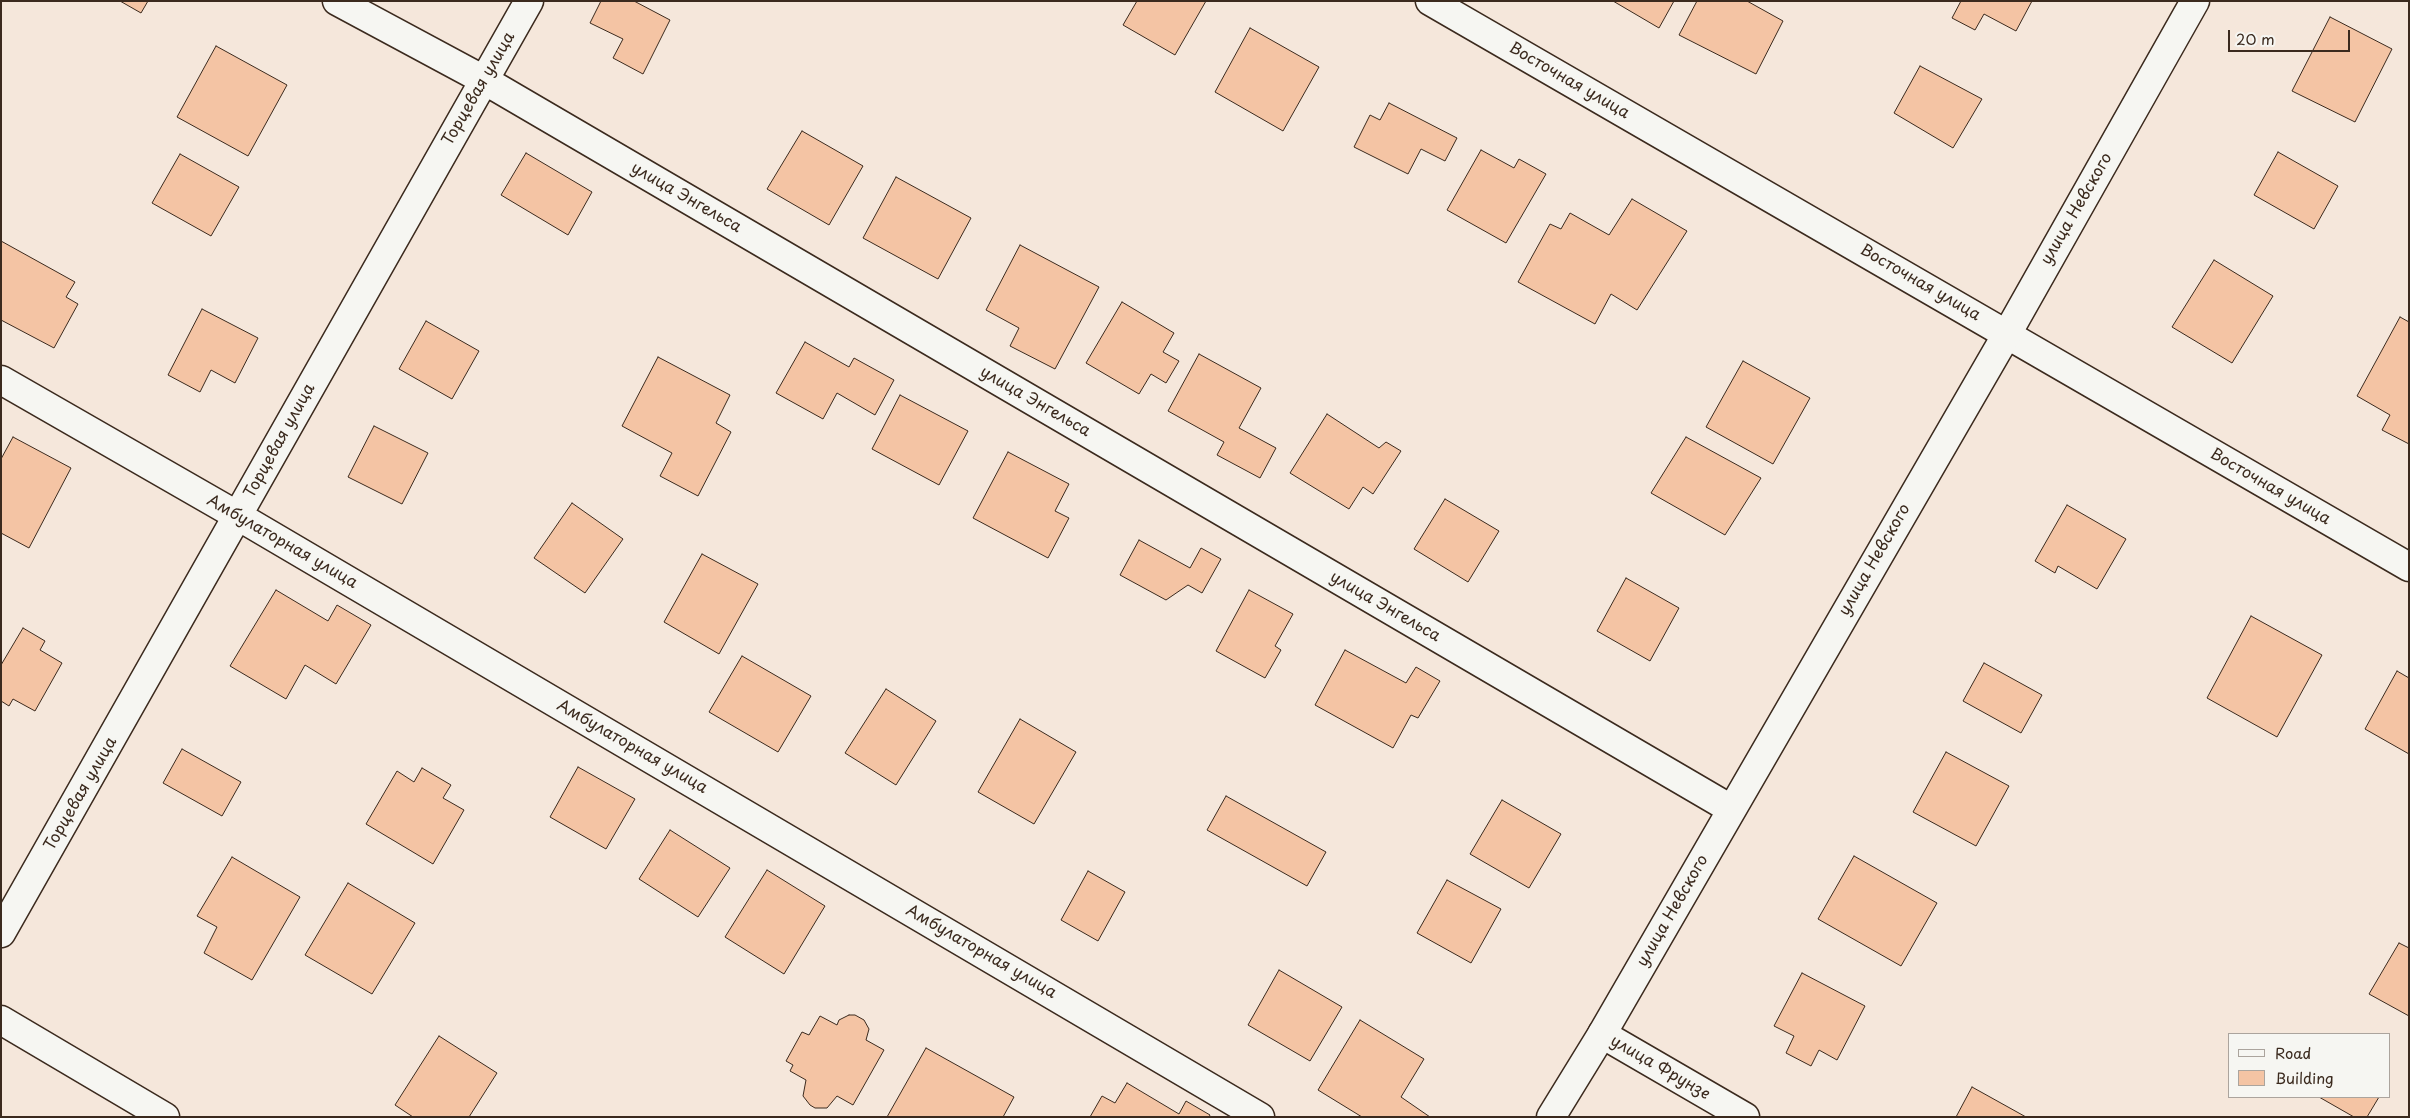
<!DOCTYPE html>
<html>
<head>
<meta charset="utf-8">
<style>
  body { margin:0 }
  #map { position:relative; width:2410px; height:1118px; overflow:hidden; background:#f5e7db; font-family:"Playpen Sans",sans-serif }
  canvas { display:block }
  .frame { position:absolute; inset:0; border:2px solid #3b2a1e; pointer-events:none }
  .legend { position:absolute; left:2228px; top:1033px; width:162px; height:65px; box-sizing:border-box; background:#f6f6f2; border:1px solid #aba49d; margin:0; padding:6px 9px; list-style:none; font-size:15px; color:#3b2a1e }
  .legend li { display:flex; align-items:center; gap:10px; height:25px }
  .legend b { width:25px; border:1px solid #aba49d }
  .scale { position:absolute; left:2228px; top:30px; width:122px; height:22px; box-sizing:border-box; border:2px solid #3b2a1e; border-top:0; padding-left:6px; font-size:15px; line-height:18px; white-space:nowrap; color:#3b2a1e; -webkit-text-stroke:4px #f6f6f2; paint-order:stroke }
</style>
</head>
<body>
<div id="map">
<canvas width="2410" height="1118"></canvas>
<div class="frame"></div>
<ul class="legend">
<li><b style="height:6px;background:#f6f6f2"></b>Road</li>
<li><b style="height:14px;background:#f4c4a4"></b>Building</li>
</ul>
<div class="scale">20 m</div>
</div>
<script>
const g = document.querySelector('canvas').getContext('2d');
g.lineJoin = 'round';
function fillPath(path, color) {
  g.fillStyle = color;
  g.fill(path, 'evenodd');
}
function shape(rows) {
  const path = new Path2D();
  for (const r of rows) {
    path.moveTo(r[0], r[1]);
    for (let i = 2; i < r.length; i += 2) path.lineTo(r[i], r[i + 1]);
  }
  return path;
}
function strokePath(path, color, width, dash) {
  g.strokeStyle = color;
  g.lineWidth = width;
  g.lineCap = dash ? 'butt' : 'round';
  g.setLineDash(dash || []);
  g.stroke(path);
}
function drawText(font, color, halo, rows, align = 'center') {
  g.font = font + ' "Playpen Sans",sans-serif';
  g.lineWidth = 4;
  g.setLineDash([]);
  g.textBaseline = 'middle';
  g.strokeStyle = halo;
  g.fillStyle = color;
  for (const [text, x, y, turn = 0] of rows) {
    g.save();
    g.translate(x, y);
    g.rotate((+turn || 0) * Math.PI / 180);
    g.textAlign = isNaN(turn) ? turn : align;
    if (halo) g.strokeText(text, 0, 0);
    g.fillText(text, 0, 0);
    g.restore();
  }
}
const building = shape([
  [120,1,148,1,141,13,120,1],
  [601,1,634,1,670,20,643,74,613,58,623,39,590,23,601,1],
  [1137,1,1206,1,1175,55,1123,25,1137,1],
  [1613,1,1674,1,1659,28,1613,1],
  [1697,1,1747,1,1783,21,1756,74,1679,35,1697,1],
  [1961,1,2032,1,2016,31,1984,14,1975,30,1952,18,1961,1],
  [2330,17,2392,49,2355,122,2292,91,2330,17],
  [1250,28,1319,67,1283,131,1215,92,1250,28],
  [216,46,287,85,248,156,177,117,216,46],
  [1920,66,1982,99,1953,148,1894,113,1920,66],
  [1389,103,1457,138,1445,161,1421,149,1408,174,1354,147,1370,115,1380,120,1389,103],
  [802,131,863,166,829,225,767,189,802,131],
  [1481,150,1514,168,1519,159,1546,174,1506,243,1447,210,1481,150],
  [2278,152,2338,186,2314,229,2254,195,2278,152],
  [526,153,592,192,568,235,501,195,526,153],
  [180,154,239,187,211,236,152,203,180,154],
  [896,177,971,218,938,279,863,238,896,177],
  [1632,199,1687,231,1637,310,1611,294,1595,324,1518,282,1550,224,1561,229,1570,213,1609,235,1632,199],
  [1,241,75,282,66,297,78,304,54,348,1,320,1,241],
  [1020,245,1099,287,1055,369,1010,346,1019,328,986,310,1020,245],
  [2214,260,2273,296,2232,363,2172,327,2214,260],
  [1122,302,1174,333,1163,352,1179,361,1166,383,1151,374,1139,394,1086,363,1122,302],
  [202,309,258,338,235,383,211,370,200,392,168,375,202,309],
  [2400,317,2409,322,2409,444,2382,430,2390,415,2357,396,2400,317],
  [426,321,479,351,452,399,399,369,426,321],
  [805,342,849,367,854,358,894,380,875,415,837,393,823,419,776,393,805,342],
  [1199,354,1261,388,1239,428,1276,448,1260,478,1217,455,1224,442,1168,411,1199,354],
  [658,357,730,395,716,423,731,432,698,496,660,476,672,453,622,426,658,357],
  [1743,361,1810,398,1773,464,1706,427,1743,361],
  [900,395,968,431,939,485,872,449,900,395],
  [1327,414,1379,448,1386,442,1401,451,1373,494,1363,487,1349,509,1290,473,1327,414],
  [374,426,428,453,402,504,348,477,374,426],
  [13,437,71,468,29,548,1,533,1,459,13,437],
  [1686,437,1761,478,1725,535,1651,493,1686,437],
  [1008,452,1069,484,1055,511,1069,518,1048,558,973,518,1008,452],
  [1445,499,1499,531,1468,582,1414,549,1445,499],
  [572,503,623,539,585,593,534,558,572,503],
  [2067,505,2126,539,2097,589,2058,566,2055,573,2035,561,2067,505],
  [1139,540,1190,568,1201,548,1221,559,1202,593,1188,585,1166,600,1120,575,1139,540],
  [702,554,758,584,719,654,664,622,702,554],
  [1626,578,1679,608,1650,661,1597,631,1626,578],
  [276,590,328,621,337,605,371,625,336,684,305,665,286,699,230,666,276,590],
  [1249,590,1293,614,1275,646,1281,650,1265,678,1216,651,1249,590],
  [2251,616,2322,655,2277,737,2207,698,2251,616],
  [23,628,45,641,40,650,62,663,35,711,13,699,9,706,1,701,1,665,23,628],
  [1345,650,1406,683,1416,667,1440,681,1418,718,1411,715,1393,748,1315,705,1345,650],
  [742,656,811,696,778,752,709,712,742,656],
  [1984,663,2042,695,2021,733,1963,701,1984,663],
  [2397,671,2409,678,2409,754,2365,729,2397,671],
  [886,689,936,721,896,785,845,753,886,689],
  [1020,719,1076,752,1034,824,978,792,1020,719],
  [182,749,241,782,222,816,163,783,182,749],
  [1946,752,2009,786,1976,846,1913,812,1946,752],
  [578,767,635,799,606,849,550,817,578,767],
  [422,768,451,785,443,798,464,810,433,864,366,824,397,771,414,782,422,768],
  [1226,796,1326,852,1307,886,1207,830,1226,796],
  [1502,800,1561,834,1529,888,1470,854,1502,800],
  [670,830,730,868,698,917,639,879,670,830],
  [1854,856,1937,903,1901,966,1818,919,1854,856],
  [232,857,300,897,252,980,204,953,217,927,197,916,232,857],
  [767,870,825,906,784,974,725,937,767,870],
  [1088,871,1125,892,1098,941,1061,920,1088,871],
  [1447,880,1501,909,1471,963,1417,933,1447,880],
  [348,883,415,923,372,994,305,955,348,883],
  [2399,943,2409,948,2409,1016,2369,994,2399,943],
  [1279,970,1342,1007,1310,1061,1248,1025,1279,970],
  [1802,973,1865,1006,1837,1060,1819,1050,1811,1066,1786,1053,1794,1036,1774,1026,1802,973],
  [849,1015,855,1015,864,1020,869,1029,866,1040,884,1050,853,1105,837,1096,827,1108,815,1108,810,1105,803,1096,806,1080,790,1071,793,1065,786,1061,802,1032,809,1035,820,1016,837,1025,839,1020,849,1015],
  [1360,1020,1424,1059,1401,1097,1430,1117,1362,1117,1318,1090,1360,1020],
  [439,1036,497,1073,469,1117,413,1117,395,1105,439,1036],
  [926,1048,1014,1097,1003,1117,887,1117,926,1048],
  [1127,1083,1179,1114,1186,1101,1210,1115,1209,1117,1090,1117,1102,1096,1115,1103,1127,1083],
  [1972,1087,2026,1117,1956,1117,1972,1087],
  [2319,1097,2379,1097,2367,1117,2354,1117,2319,1097]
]);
fillPath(building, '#f4c4a4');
strokePath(building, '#3b2a1e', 1);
const minor = shape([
  [337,1,484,80,1731,809],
  [1430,1,2409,567],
  [1,380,238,516,1260,1117],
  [1,933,529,1],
  [1602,1034,1745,1117]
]);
const tertiary = shape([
  [1,1020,165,1117],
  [1551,1117,1602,1034,2007,334,2195,1]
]);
strokePath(minor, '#3b2a1e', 31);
strokePath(tertiary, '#3b2a1e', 31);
strokePath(minor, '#f6f6f2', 28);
strokePath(tertiary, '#f6f6f2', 28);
drawText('16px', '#3b2a1e', '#f6f6f2', [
  ["Восточная улица",1569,81,30],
  ["Торцевая улица",479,89,-60],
  ["улица Энгельса",686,198,30],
  ["улица Невского",2077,209,-60],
  ["Восточная улица",1920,283,30],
  ["улица Энгельса",1035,402,30],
  ["Торцевая улица",280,441,-61],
  ["Восточная улица",2270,487,30],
  ["Амбулаторная улица",282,542,30],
  ["улица Невского",1875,560,-60],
  ["улица Энгельса",1385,607,30],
  ["Амбулаторная улица",632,747,30],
  ["Торцевая улица",81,794,-60],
  ["улица Невского",1673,911,-60],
  ["Амбулаторная улица",981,952,30],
  ["улица Фрунзе",1660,1068,30]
]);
</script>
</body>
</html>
